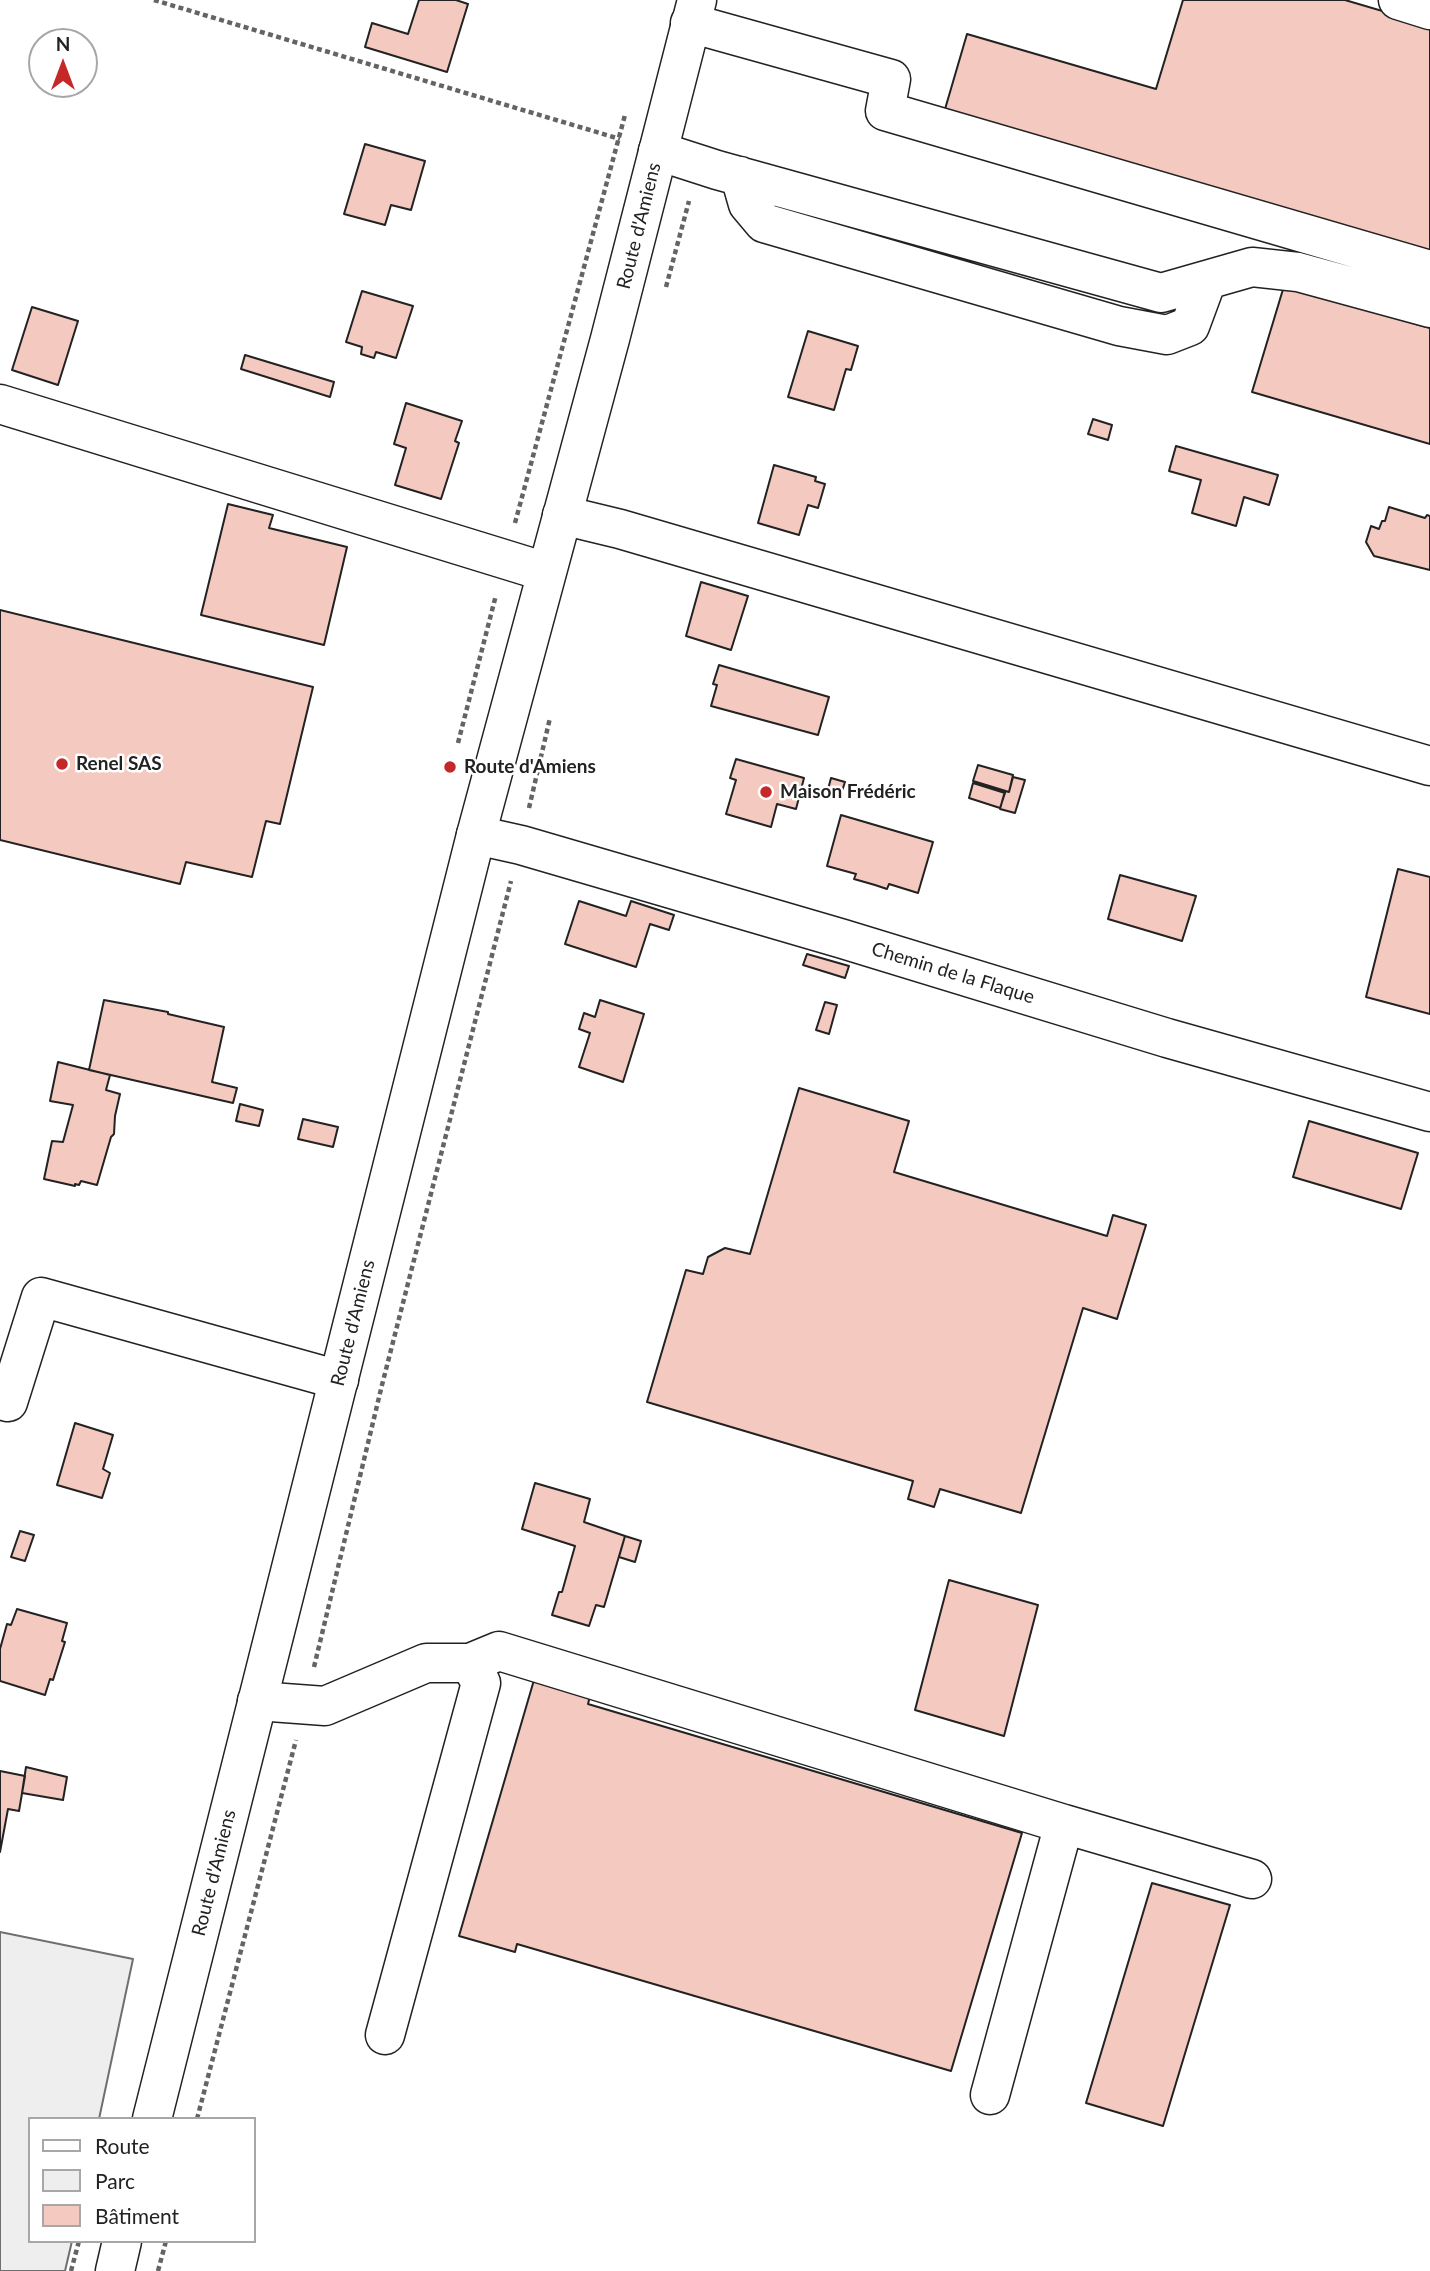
<!DOCTYPE html>
<html>
<head>
<meta charset="utf-8">
<style>
  body { margin:0 }
  #map { position:relative; width:1430px; height:2271px; overflow:hidden; background:#fff; font-family:Lato,sans-serif }
  canvas { display:block }
  .legend { position:absolute; left:28px; top:2117px; width:228px; height:126px; box-sizing:border-box; background:#fff; border:2px solid #a7a7a7; margin:0; padding:9px 12px; list-style:none; font-size:21px; color:#222 }
  .legend li { display:flex; align-items:center; gap:14px; height:35px }
  .legend b { width:35px; border:2px solid #a7a7a7 }
  .north { position:absolute; left:28px; top:28px; width:70px; height:70px; box-sizing:border-box; background:#fff; border:2px solid #a7a7a7; border-radius:50%; rotate:0deg; font-size:19px; font-weight:700; line-height:28px; text-align:center; color:#222 }
  .north::after { content:''; display:block; margin:auto; width:24px; height:32px; background:#c62828; clip-path:polygon(50% 0,100% 100%,50% 72%,0 100%) }
</style>
</head>
<body>
<div id="map">
<canvas width="1430" height="2271"></canvas>
<ul class="legend">
<li><b style="height:9px;background:#fff"></b>Route</li>
<li><b style="height:19px;background:#eee"></b>Parc</li>
<li><b style="height:19px;background:#f3c9c0"></b>Bâtiment</li>
</ul>
<div class="north">N</div>
</div>
<script>
const g = document.querySelector('canvas').getContext('2d');
g.lineJoin = 'round';
function fillPath(path, color) {
  g.fillStyle = color;
  g.fill(path, 'evenodd');
}
function shape(rows) {
  const path = new Path2D();
  for (const r of rows) {
    path.moveTo(r[0], r[1]);
    for (let i = 2; i < r.length; i += 2) path.lineTo(r[i], r[i + 1]);
  }
  return path;
}
function strokePath(path, color, width, dash) {
  g.strokeStyle = color;
  g.lineWidth = width;
  g.lineCap = dash ? 'butt' : 'round';
  g.setLineDash(dash || []);
  g.stroke(path);
}
function drawText(font, color, halo, rows, align = 'center') {
  g.font = font + ' Lato,sans-serif';
  g.lineWidth = 5;
  g.setLineDash([]);
  g.textBaseline = 'middle';
  g.strokeStyle = halo;
  g.fillStyle = color;
  for (const [text, x, y, turn = 0] of rows) {
    g.save();
    g.translate(x, y);
    g.rotate((+turn || 0) * Math.PI / 180);
    g.textAlign = isNaN(turn) ? turn : align;
    if (halo) g.strokeText(text, 0, 0);
    g.fillText(text, 0, 0);
    g.restore();
  }
}
const green = shape([
  [0,1932,133,1959,99,2119,30,2119,30,2241,72,2241,65,2271,0,2271,0,1932]
]);
fillPath(green, '#eee');
strokePath(green, '#6f6f6f', 2);
const building = shape([
  [419,0,456,0,468,4,447,72,365,47,372,23,408,34,419,0],
  [1183,0,1345,0,1430,25,1430,258,943,116,967,34,1156,89,1183,0],
  [365,144,425,161,411,210,391,205,385,225,344,214,365,144],
  [1284,286,1430,328,1430,444,1252,392,1284,286],
  [362,291,413,306,396,358,376,352,374,358,361,354,362,347,346,342,362,291],
  [32,307,78,321,58,385,12,370,32,307],
  [808,331,858,346,851,370,846,369,834,410,788,397,808,331],
  [245,355,334,382,330,397,241,369,245,355],
  [406,403,462,421,455,441,459,443,441,499,395,485,406,448,394,444,406,403],
  [1093,419,1112,425,1108,440,1088,434,1093,419],
  [1176,446,1278,475,1269,505,1244,497,1236,526,1192,513,1201,480,1169,471,1176,446],
  [774,465,816,477,815,481,825,484,818,508,808,505,799,535,758,523,774,465],
  [228,504,273,515,269,528,347,547,324,645,201,615,228,504],
  [1389,507,1425,518,1427,515,1430,516,1430,570,1374,556,1366,542,1371,526,1379,529,1382,521,1385,521,1389,507],
  [701,582,748,596,731,650,686,636,701,582],
  [0,610,313,687,280,824,266,821,252,877,186,862,180,884,0,840,0,610],
  [719,665,829,697,818,735,711,706,717,685,713,684,719,665],
  [736,759,804,778,796,809,777,804,771,827,726,814,736,780,730,778,736,759],
  [978,765,1013,775,1009,792,973,781,978,765],
  [1013,777,1025,780,1015,813,1000,809,1005,791,1009,792,1013,777],
  [831,778,845,782,840,797,827,793,831,778],
  [973,783,1005,793,1000,808,969,798,973,783],
  [841,815,933,842,918,893,889,884,887,889,875,885,854,879,856,874,827,866,841,815],
  [1398,869,1430,877,1430,1014,1366,997,1398,869],
  [1120,875,1196,896,1182,941,1108,919,1120,875],
  [579,901,626,916,631,901,674,915,669,930,650,924,636,967,565,944,579,901],
  [807,954,849,966,845,978,803,965,807,954],
  [104,1000,168,1012,168,1014,224,1027,212,1082,237,1088,233,1103,89,1070,104,1000],
  [600,1000,644,1014,623,1082,579,1067,590,1033,579,1029,584,1013,595,1017,600,1000],
  [825,1002,837,1005,829,1034,816,1030,825,1002],
  [58,1062,110,1075,106,1090,120,1094,115,1116,114,1134,111,1137,97,1185,81,1181,79,1185,75,1184,75,1186,44,1179,52,1141,63,1142,73,1105,50,1101,58,1062],
  [799,1088,909,1121,894,1172,1107,1236,1113,1215,1146,1225,1117,1319,1083,1308,1021,1513,940,1489,934,1507,908,1499,913,1481,647,1402,686,1270,703,1274,708,1257,725,1248,750,1254,799,1088],
  [240,1104,263,1110,259,1126,236,1121,240,1104],
  [303,1119,338,1127,333,1147,298,1139,303,1119],
  [1309,1121,1418,1153,1401,1209,1293,1177,1309,1121],
  [75,1423,113,1435,103,1469,110,1473,102,1498,57,1485,75,1423],
  [535,1483,590,1499,584,1522,625,1536,604,1607,596,1605,589,1626,552,1615,559,1592,562,1592,575,1546,522,1529,535,1483],
  [20,1531,34,1535,25,1561,11,1557,20,1531],
  [625,1536,641,1541,635,1562,619,1557,625,1536],
  [949,1580,1038,1605,1004,1736,915,1710,949,1580],
  [17,1609,67,1623,62,1641,65,1642,53,1680,50,1679,45,1695,0,1681,0,1649,7,1624,11,1625,17,1609],
  [534,1680,590,1696,588,1704,1022,1833,951,2071,517,1944,515,1952,459,1936,534,1680],
  [26,1767,67,1777,63,1800,22,1793,26,1767],
  [0,1771,25,1776,19,1811,8,1809,0,1852,0,1771],
  [1152,1883,1230,1905,1163,2126,1086,2103,1152,1883]
]);
fillPath(building, '#f3c9c0');
strokePath(building, '#222', 2);
const minor = shape([
  [1398,0,1430,10],
  [690,23,891,79,885,111,1430,270],
  [658,151,717,170,1161,293,1252,267,1298,272,1430,308],
  [740,176,748,204,764,223,1119,326,1167,335,1190,326,1207,280],
  [0,404,546,572],
  [562,515,620,529,1430,766],
  [476,835,521,845,843,939,1167,1038,1430,1112],
  [0,1400,8,1402,41,1297,339,1380],
  [470,1663,499,1651,1064,1824,990,2095],
  [257,1701,325,1706,426,1663,470,1663,481,1683,385,2035],
  [1064,1824,1252,1879]
]);
const major = shape([
  [152,2119,476,835,610,339,697,0],
  [115,2271,122,2241]
]);
strokePath(minor, '#222', 41);
strokePath(major, '#222', 41);
strokePath(shape([
  [154,0,620,139],
  [666,287,689,201],
  [515,523,625,115],
  [458,743,496,595],
  [529,808,550,718],
  [314,1667,382,1385,511,881],
  [197,2119,296,1740],
  [71,2271,79,2241],
  [158,2271,166,2241]
]), '#646464', 4.5, [5, 3.5]);
strokePath(minor, '#fff', 38);
strokePath(major, '#fff', 38);
for (const [x, y, r, color] of [
  [62,764,7,"#c62828"],
  [450,767,7,"#c62828"],
  [766,792,7,"#c62828"]
]) {
  const dot = new Path2D();
  dot.arc(x, y, r, 0, 2 * Math.PI);
  g.fillStyle = color;
  g.fill(dot);
  strokePath(dot, '#fff', 2.5);
}
drawText('19px', '#222', '#fff', [
  ["Route d'Amiens",639,226,-76],
  ["Chemin de la Flaque",953,973,17],
  ["Route d'Amiens",353,1323,-76],
  ["Route d'Amiens",214,1873,-76]
]);
drawText('bold 19px', '#222', '#fff', [
  ["Renel SAS",76,764],
  ["Route d'Amiens",464,767],
  ["Maison Frédéric",780,792]
], 'left');
</script>
</body>
</html>
